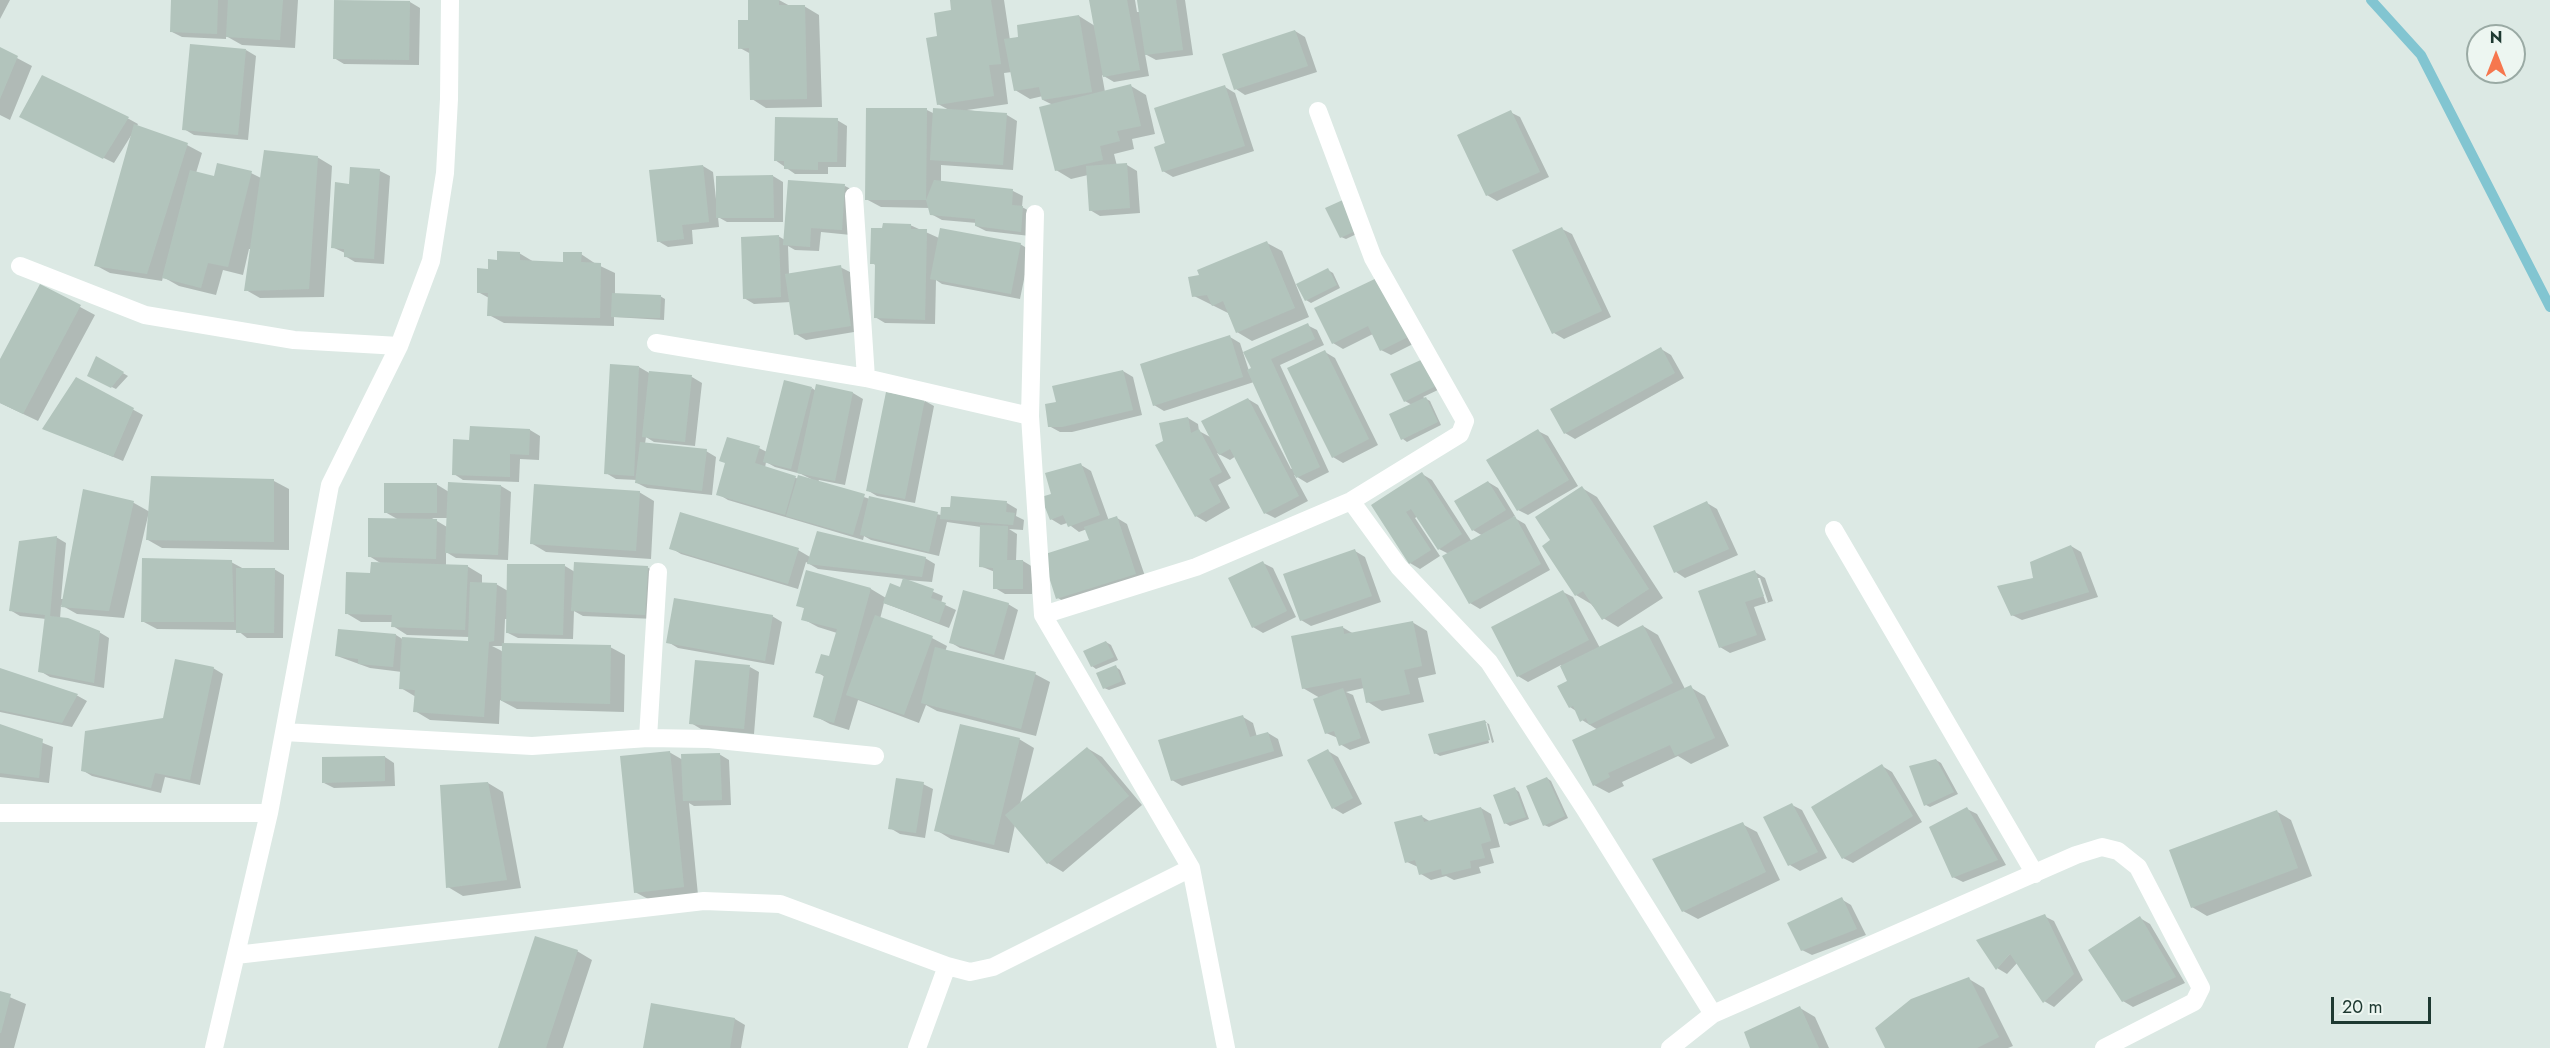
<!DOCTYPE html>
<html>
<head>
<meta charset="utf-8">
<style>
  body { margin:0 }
  #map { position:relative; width:2550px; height:1048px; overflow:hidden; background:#dce9e4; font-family:Jost,sans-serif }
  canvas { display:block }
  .north { position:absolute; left:2466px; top:24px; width:60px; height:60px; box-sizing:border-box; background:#edf6f1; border:2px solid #9aaaa4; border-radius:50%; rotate:0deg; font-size:16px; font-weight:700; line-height:24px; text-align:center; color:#1e3931 }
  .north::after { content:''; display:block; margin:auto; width:21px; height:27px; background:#f6774e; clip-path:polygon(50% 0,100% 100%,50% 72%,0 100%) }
  .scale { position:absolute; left:2331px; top:997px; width:100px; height:27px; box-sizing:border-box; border:3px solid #1e3931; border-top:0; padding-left:8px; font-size:18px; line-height:21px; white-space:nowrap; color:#1e3931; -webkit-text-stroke:4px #edf6f1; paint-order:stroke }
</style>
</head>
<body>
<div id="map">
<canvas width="2550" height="1048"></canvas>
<div class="north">N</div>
<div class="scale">20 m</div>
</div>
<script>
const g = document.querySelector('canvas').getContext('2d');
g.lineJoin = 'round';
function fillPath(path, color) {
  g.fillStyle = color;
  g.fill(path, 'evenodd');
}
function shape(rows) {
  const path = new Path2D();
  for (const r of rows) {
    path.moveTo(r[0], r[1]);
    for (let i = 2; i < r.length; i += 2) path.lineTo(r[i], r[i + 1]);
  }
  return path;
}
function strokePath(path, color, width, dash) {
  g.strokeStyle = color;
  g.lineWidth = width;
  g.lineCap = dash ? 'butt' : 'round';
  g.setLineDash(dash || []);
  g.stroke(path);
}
fillPath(shape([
  [0,0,10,0,0,19],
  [173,0,298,0,295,48,242,45,226,36,226,39,182,37,172,32],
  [749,0,779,0,790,6,804,6,819,15,822,107,766,108,752,99,751,54,740,48,750,21],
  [951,0,1004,0,1010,40,1079,16,1095,26,1090,0,1135,0,1137,12,1140,12,1138,0,1185,0,1193,55,1156,60,1145,54,1149,76,1114,82,1102,75,1105,92,1131,86,1146,95,1155,134,1132,139,1134,149,1114,154,1117,166,1127,165,1137,171,1140,213,1100,216,1090,210,1088,175,1071,179,1056,170,1053,105,1043,100,1043,96,1030,99,1015,90,1012,72,1004,73,1008,104,967,110,1007,115,1017,121,1013,170,941,165,941,183,1013,191,1023,196,1022,207,1033,213,1030,236,986,231,976,226,977,223,942,220,931,214,930,208,881,207,866,199,927,110,935,114,949,110,938,104,939,37,953,11],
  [410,2,420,8,419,65,344,64,334,58],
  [1295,31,1305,37,1317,72,1245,95,1236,89],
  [0,49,32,66,10,120,0,115],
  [246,50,256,56,248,140,194,135,184,129],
  [42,77,129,119,138,124,137,126,187,145,202,153,196,173,215,178,251,173,261,178,317,157,332,166,324,297,260,298,246,290,251,249,249,249,243,275,223,270,216,295,179,286,163,277,162,281,110,273,95,265,132,134,114,163,31,122],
  [1225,87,1235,93,1254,151,1173,177,1163,171,1167,144],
  [1510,112,1520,117,1549,177,1497,201,1487,195],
  [837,120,847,126,846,167,828,167,828,174,795,174,775,160],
  [703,166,713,172,716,199,773,176,783,182,783,222,727,222,718,217,719,227,692,230,693,244,668,247,658,241],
  [351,168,380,171,390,176,384,264,355,262,345,256,345,253,332,247,350,185],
  [845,186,855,191,851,235,821,232,819,251,795,250,788,246,789,275,840,267,850,272,860,331,806,340,796,334,791,302,754,304,744,298,778,236,785,240],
  [1327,209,1363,231,1346,239,1341,237],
  [910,225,939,238,1020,244,1030,250,1020,299,942,284,936,280,935,324,885,323,875,317,877,266,872,263],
  [1562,229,1572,234,1611,317,1564,339,1554,333],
  [1267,243,1282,251,1309,317,1252,341,1237,332,1228,313,1194,296,1201,276],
  [519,253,534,262,564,263,581,254,596,264,615,273,615,294,660,296,665,299,664,320,614,317,614,326,504,323,489,315,489,298,478,292,490,270,498,262],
  [1328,270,1333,273,1340,288,1311,303,1306,300],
  [1381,278,1419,341,1391,355,1381,350,1373,334,1343,349,1333,343],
  [41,286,95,315,38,421,0,403,0,362],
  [1307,325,1317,330,1324,345,1280,365,1329,472,1307,483,1294,475,1308,501,1275,518,1265,513,1236,456,1230,460,1217,453,1231,478,1218,485,1230,508,1206,522,1196,516,1165,442,1188,418,1198,424,1199,431,1212,438,1248,399,1258,405,1291,469,1293,468,1254,382,1164,411,1154,405,1230,337,1240,343,1249,371],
  [1661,349,1671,355,1684,378,1575,439,1565,433,1552,409],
  [1325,352,1335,358,1378,445,1343,463,1333,457],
  [97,358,128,376,116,389,93,378],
  [1423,360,1440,389,1423,397,1430,401,1441,425,1407,442,1403,439,1412,405,1405,401],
  [639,367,651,374,692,377,702,383,695,446,654,442,646,437,645,444,706,451,716,457,712,495,647,488,637,483,637,480,616,479,606,473],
  [1123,371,1133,377,1142,415,1072,432,1060,432,1049,426,1058,403],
  [77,379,143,415,123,461,44,428],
  [817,386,853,393,863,399,845,485,819,480,818,482,870,499,941,515,1007,503,1017,509,1016,516,1024,520,1023,530,1009,529,1017,534,1016,561,1023,561,1033,567,1032,594,1005,594,995,588,995,572,980,566,981,527,947,522,939,556,871,540,864,536,863,540,728,500,718,494,759,448,767,452,812,388,816,391],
  [766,462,775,467,801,474,811,479,799,479,765,468],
  [925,401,934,406,915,503,877,496,867,490],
  [530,430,540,436,539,460,520,459,519,482,463,480,454,474,470,442],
  [1538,431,1548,436,1578,486,1528,515,1518,510],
  [1081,465,1091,471,1109,521,1117,518,1127,524,1146,579,1068,604,1058,598,1091,541,1087,529,1079,532,1067,523,1061,525,1051,519,1053,494],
  [1422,474,1432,480,1472,542,1483,536,1473,530,1488,482,1498,488,1515,516,1513,517,1525,524,1550,570,1480,609,1470,603,1449,554,1439,549,1418,516,1415,518,1440,556,1420,569,1410,563,1373,505],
  [274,481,289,489,289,550,162,548,148,540,150,516,148,516,124,618,77,614,61,605,60,619,99,632,109,638,104,688,50,677,40,671,46,619,20,616,10,610,56,537,66,543,61,599,64,599,85,491,134,503,150,512],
  [436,484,449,492,501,486,511,492,508,560,456,558,446,552,446,566,467,566,482,575,482,584,496,584,508,591,565,566,575,572,647,567,657,573,655,619,583,616,574,611,573,639,518,638,508,633,508,619,505,619,504,644,610,647,625,655,624,712,517,709,500,700,499,724,430,720,415,711,416,697,401,688,402,672,370,668,337,656,396,635,404,640,475,642,469,637,407,635,393,626,393,622,361,622,346,613,372,574,382,564,369,556,399,520,385,512],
  [432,518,448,518,447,527],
  [492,646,503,646,503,652,500,650],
  [1582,488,1597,497,1663,598,1618,627,1603,618,1591,604,1576,595,1552,541],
  [639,492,654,501,651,559,546,552,531,543],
  [1707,503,1717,509,1738,555,1685,578,1676,572],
  [2071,546,2081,552,2098,597,2022,620,2012,615,2035,579],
  [671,548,798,550,810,557,925,558,935,564,932,582,906,580,943,596,941,603,956,610,949,628,884,603,880,619,932,638,947,646,945,652,1035,674,1050,682,1036,736,937,711,926,705,919,723,858,700,849,730,830,724,815,716,825,677,817,672,830,658,837,633,818,627,803,619,806,609,798,605,807,572,871,589,886,598,901,589,904,579,818,569,806,562,798,589,681,554],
  [1355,551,1365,557,1381,602,1311,626,1301,620],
  [231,562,244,569,274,569,284,575,283,638,247,638,237,630,157,629,142,621],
  [1263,563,1273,568,1296,617,1263,633,1253,627],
  [1755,572,1765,578,1773,601,1754,607,1766,640,1730,653,1720,647],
  [1757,578,1760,578,1768,602,1766,603],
  [1563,592,1573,597,1600,648,1643,626,1658,635,1685,689,1690,687,1705,696,1729,746,1691,764,1678,756,1622,782,1624,786,1609,793,1594,785,1598,730,1582,720,1576,711,1570,707,1569,682,1561,665,1528,682,1518,676,1493,628],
  [1008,604,1018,610,1004,660,960,648,950,642],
  [772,616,782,622,774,665,678,648,668,642],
  [1412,622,1427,631,1436,674,1418,678,1424,702,1382,711,1368,702,1364,688,1346,692,1353,695,1370,743,1350,750,1340,744,1338,738,1326,733,1320,698,1303,688,1342,627,1354,634],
  [1106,642,1111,645,1118,660,1096,669,1092,666],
  [750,667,759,672,754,734,701,729,691,723],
  [1116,667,1120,670,1126,684,1109,690,1104,688],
  [213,668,223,674,200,785,165,777,161,793,92,776,82,770,164,720],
  [0,670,78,696,87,701,72,727,0,712],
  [1243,717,1253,723,1257,737,1268,733,1278,739,1283,756,1182,786,1172,780],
  [1485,721,1487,723,1484,723,1489,743,1440,756,1435,753],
  [1487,723,1489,724,1494,742,1492,743],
  [0,726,53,747,49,783,0,777],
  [1019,739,1034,748,1020,804,1087,748,1102,757,1142,805,1063,872,1048,863,1015,825,1009,853,951,839,936,830],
  [1328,751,1338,757,1362,804,1343,814,1333,808],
  [669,752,683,760,719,754,729,760,731,805,694,806,689,803,698,895,650,900,635,892],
  [385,757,394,763,395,786,334,788,324,783],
  [1936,760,1941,763,1958,794,1930,807,1926,805],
  [1882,766,1892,772,1922,822,1853,863,1843,858],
  [1547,778,1551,781,1568,818,1549,827,1544,825],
  [488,783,503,792,521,888,463,896,448,887],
  [923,784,933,789,925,838,900,834,890,828],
  [1515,789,1519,792,1529,819,1510,826,1505,823],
  [1792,805,1802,810,1827,858,1800,871,1790,865,1765,818],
  [1481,808,1491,814,1500,847,1490,849,1494,863,1479,867,1481,873,1454,880,1446,876,1431,880,1421,874,1418,867,1407,862,1421,816,1431,822],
  [1967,809,1977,814,2006,865,1963,882,1953,877],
  [2276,811,2291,820,2312,876,2207,916,2192,907],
  [1742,824,1757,832,1780,880,1698,919,1683,911],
  [1841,899,1851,905,1866,935,1812,955,1802,950],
  [2044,916,2054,921,2083,980,2054,1007,2044,1001,2018,962,2007,974,1997,968],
  [2140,918,2150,924,2185,983,2133,1007,2123,1001],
  [577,951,592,960,563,1048,500,1048],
  [1969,979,1984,988,2013,1046,2008,1048,1886,1048],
  [0,993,26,1004,14,1048,0,1048],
  [652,1005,735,1019,745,1025,741,1048,644,1048],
  [1800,1008,1815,1017,1829,1048,1751,1048]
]), '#0003');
strokePath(shape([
  [2371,0,2421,55,2550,307]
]), '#82c5d1', 10);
fillPath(shape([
  [171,0,218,0,217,34,170,32],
  [228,0,283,0,280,40,226,37],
  [334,0,410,1,409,60,333,59],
  [748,0,779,0,779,5,805,5,807,99,750,100,749,48,738,49,738,20,748,20],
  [950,0,991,0,1001,64,989,65,994,96,937,105,926,38,937,36,934,13,951,10],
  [1089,0,1127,0,1140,70,1103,77],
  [1137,0,1176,0,1183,50,1145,55],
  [1079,15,1092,92,1042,100,1039,87,1014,91,1004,39,1018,37,1017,25],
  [1295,30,1308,66,1234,90,1222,54],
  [190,44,246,49,238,135,182,130],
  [0,47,18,56,0,99],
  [42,75,129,117,103,159,19,117],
  [1131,84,1141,126,1117,131,1120,141,1100,146,1103,160,1055,171,1039,107],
  [1225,85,1245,146,1162,172,1154,147,1165,143,1154,108],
  [866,108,927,108,926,200,865,200],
  [933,108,1007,113,1003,165,930,160],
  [1511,110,1540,172,1486,196,1457,135],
  [775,117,838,118,837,162,818,162,818,170,784,169,784,161,774,161],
  [134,124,188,143,147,274,94,266],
  [264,150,318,156,309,289,244,291],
  [217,163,252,171,228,267,208,263,201,288,162,278,190,170,214,176],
  [1127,163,1130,208,1089,211,1086,166],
  [703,165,709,222,682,225,684,239,657,242,649,170],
  [350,167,380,169,374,259,344,257,344,249,331,248,335,182,349,184],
  [773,175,774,218,716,218,716,176],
  [788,180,845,184,842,230,811,228,810,247,783,245],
  [934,180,1013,189,1012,205,1023,206,1021,232,975,226,975,219,930,215,926,200],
  [1345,199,1360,229,1340,238,1325,208],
  [883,223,911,224,911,229,927,229,925,320,874,318,875,264,870,264,871,228,882,228],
  [1562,227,1602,311,1552,334,1512,250],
  [940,228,1021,243,1011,294,930,279],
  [779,235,781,297,743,299,741,237],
  [1267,241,1295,308,1236,333,1223,301,1212,306,1207,295,1192,297,1188,277,1199,275,1197,270],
  [497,251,520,252,520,260,563,262,563,252,582,252,581,262,601,263,600,318,487,316,488,293,477,293,477,268,488,269,488,259,497,260],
  [841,265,851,326,794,335,785,274],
  [1328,268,1337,285,1305,301,1296,284],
  [1381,276,1410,336,1380,351,1368,326,1332,344,1314,308],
  [40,284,81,305,23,414,0,403,0,359],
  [612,293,661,295,660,318,611,317],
  [1308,323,1315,339,1271,359,1320,467,1296,478,1247,370,1251,368,1243,352],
  [1230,335,1243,377,1153,406,1140,364],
  [1661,347,1675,373,1564,434,1550,409],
  [1325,350,1369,439,1332,458,1287,368],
  [96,356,124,372,111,388,87,376],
  [1423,359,1436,386,1404,402,1390,374],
  [610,364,639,366,634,476,604,474],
  [1123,370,1133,410,1062,427,1048,427,1045,404,1056,402,1052,386],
  [649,371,692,375,685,442,642,437],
  [76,377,134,408,113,457,42,429],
  [784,380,812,387,791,469,763,462],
  [816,384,853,392,835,481,797,473],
  [886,392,925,399,905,499,866,491],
  [1426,397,1438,422,1401,440,1389,414],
  [1248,398,1299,496,1264,514,1230,449,1219,455,1201,421],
  [1188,417,1191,433,1199,429,1222,472,1209,479,1221,502,1195,517,1155,445,1163,441,1159,423],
  [470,426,530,429,529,455,510,454,510,477,452,475,453,439,469,440],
  [1538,429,1569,480,1517,511,1486,460],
  [727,437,760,446,755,463,796,476,785,515,716,495,725,463,719,461],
  [640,442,707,449,702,491,635,483],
  [1081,463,1100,515,1068,527,1063,515,1050,520,1041,497,1051,494,1045,473],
  [1422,472,1462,534,1438,550,1411,509,1406,512,1431,550,1409,564,1371,505],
  [798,475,865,494,853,535,786,516],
  [151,476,274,479,274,542,146,540],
  [1488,481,1506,510,1472,531,1454,501],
  [448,482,501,485,498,555,445,553],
  [384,483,437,483,437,513,384,513],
  [534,484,640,491,636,551,530,544],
  [1582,486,1649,589,1602,620,1583,591,1575,596,1542,546,1550,540,1535,517],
  [83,489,134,501,109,611,61,607],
  [869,496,938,512,929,552,860,535],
  [951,496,1007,501,1006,512,1015,513,1013,525,940,519,941,507,950,507],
  [1707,501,1729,549,1674,573,1653,526],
  [680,512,799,548,788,584,669,549],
  [1117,516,1136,574,1056,599,1042,555,1089,540,1084,527],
  [1515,516,1541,564,1469,604,1442,556],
  [368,518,437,519,436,559,368,557],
  [980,525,1008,526,1007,560,1023,560,1023,589,993,589,993,568,979,567],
  [817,531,926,557,922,577,807,564],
  [57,536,50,616,68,618,100,631,94,683,38,672,45,615,9,611,19,541],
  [2071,545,2089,592,2011,616,1997,586,2033,578,2030,562],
  [1355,549,1372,596,1300,621,1283,574],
  [142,558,232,560,234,622,141,622],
  [1263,561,1287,611,1252,628,1228,578],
  [371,562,468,565,465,630,391,627,392,615,345,614,346,572,370,573],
  [574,562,648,566,645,615,571,611],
  [507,564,565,564,563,635,506,633],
  [236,568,275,568,274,633,236,633],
  [806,570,871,588,834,723,813,717,824,675,815,673,821,654,829,656,837,629,801,620,804,608,796,606],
  [1755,570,1764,596,1745,602,1757,635,1719,648,1698,591],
  [903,578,934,589,931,598,946,603,939,623,883,603,890,583,900,587],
  [470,582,497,583,494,641,489,642,484,717,413,712,415,690,399,689,402,637,468,641],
  [963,590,1009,603,994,655,949,643],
  [1563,590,1589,640,1517,677,1491,627],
  [674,598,773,615,765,661,666,643],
  [875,615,933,636,904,715,846,695],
  [1413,621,1422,666,1404,670,1410,694,1366,703,1361,678,1302,689,1291,636,1343,626,1344,634],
  [1643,625,1673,683,1589,725,1586,718,1580,722,1573,706,1569,708,1557,686,1567,681,1560,666],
  [338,629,396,634,393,667,358,664,358,659,335,656],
  [1106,641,1114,657,1091,667,1083,651],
  [502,643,611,645,610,704,501,701],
  [935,647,1036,672,1021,729,921,703],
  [175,659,214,667,190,780,155,773,151,788,81,771,85,731,163,718],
  [695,660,750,665,744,729,689,724],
  [1116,665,1122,681,1103,689,1096,673],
  [0,668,78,694,62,723,0,710],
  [1691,685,1715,738,1675,756,1670,745,1608,773,1610,777,1593,786,1572,740],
  [1343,688,1361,738,1339,746,1334,731,1325,734,1313,699],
  [1243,715,1250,737,1268,732,1274,751,1171,781,1158,740],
  [1485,720,1490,740,1434,754,1428,734],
  [0,724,43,739,39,778,0,773],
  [960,724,1020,738,994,845,934,831],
  [1087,747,1129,796,1047,864,1005,815],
  [1328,749,1353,798,1332,809,1307,760],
  [670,751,684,887,634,893,620,756],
  [720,753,722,800,683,801,681,754],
  [385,756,385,781,322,783,322,757],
  [1936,759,1954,792,1924,806,1909,766],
  [1882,764,1913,816,1842,859,1811,807],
  [1547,777,1565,816,1543,826,1526,786],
  [896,778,924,782,916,833,888,829],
  [488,782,507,880,446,888,440,785],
  [1515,787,1526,817,1504,824,1493,795],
  [1792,803,1818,852,1788,866,1763,817],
  [1481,807,1491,841,1481,844,1485,858,1470,861,1471,868,1442,875,1441,869,1419,875,1415,860,1405,863,1394,822,1422,815,1424,822],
  [1967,807,1998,860,1952,878,1929,827],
  [2277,810,2298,868,2191,908,2169,850],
  [1743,822,1766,872,1682,912,1652,859],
  [1842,897,1857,929,1801,951,1787,923],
  [2045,914,2074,974,2043,1003,2010,954,1996,970,1976,940],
  [2140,916,2176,977,2122,1002,2088,950],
  [535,936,578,950,546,1048,498,1048],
  [1969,977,1999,1037,1977,1048,1885,1048,1875,1028,1911,999],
  [0,991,11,994,1,1033,0,1033],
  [651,1003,735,1018,730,1048,643,1048],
  [1800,1006,1819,1048,1750,1048,1744,1032]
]), '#b2c4bc');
strokePath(shape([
  [854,196,866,378],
  [1035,214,1030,416,1043,615,1191,868,1226,1048],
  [20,266,145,315,294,340,399,346],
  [656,343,866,378,1030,416],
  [1351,501,1399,567,1489,662,1585,809,1713,1014],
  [1834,530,2035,874],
  [1043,615,1196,567,1351,501,1460,434,1465,421,1373,258,1318,111],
  [284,732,532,746,648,738,709,739,875,756],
  [648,738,658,572],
  [0,813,269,813],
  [236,955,704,901,780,904,947,966,970,972,993,967,1191,868],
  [214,1048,269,813,330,485,399,346,431,261,445,173,449,99,450,0],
  [917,1048,947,966],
  [1670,1048,1713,1014,2076,855,2102,847,2118,851,2138,867,2201,988,2194,1002,2104,1048]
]), '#fff', 18);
</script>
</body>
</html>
